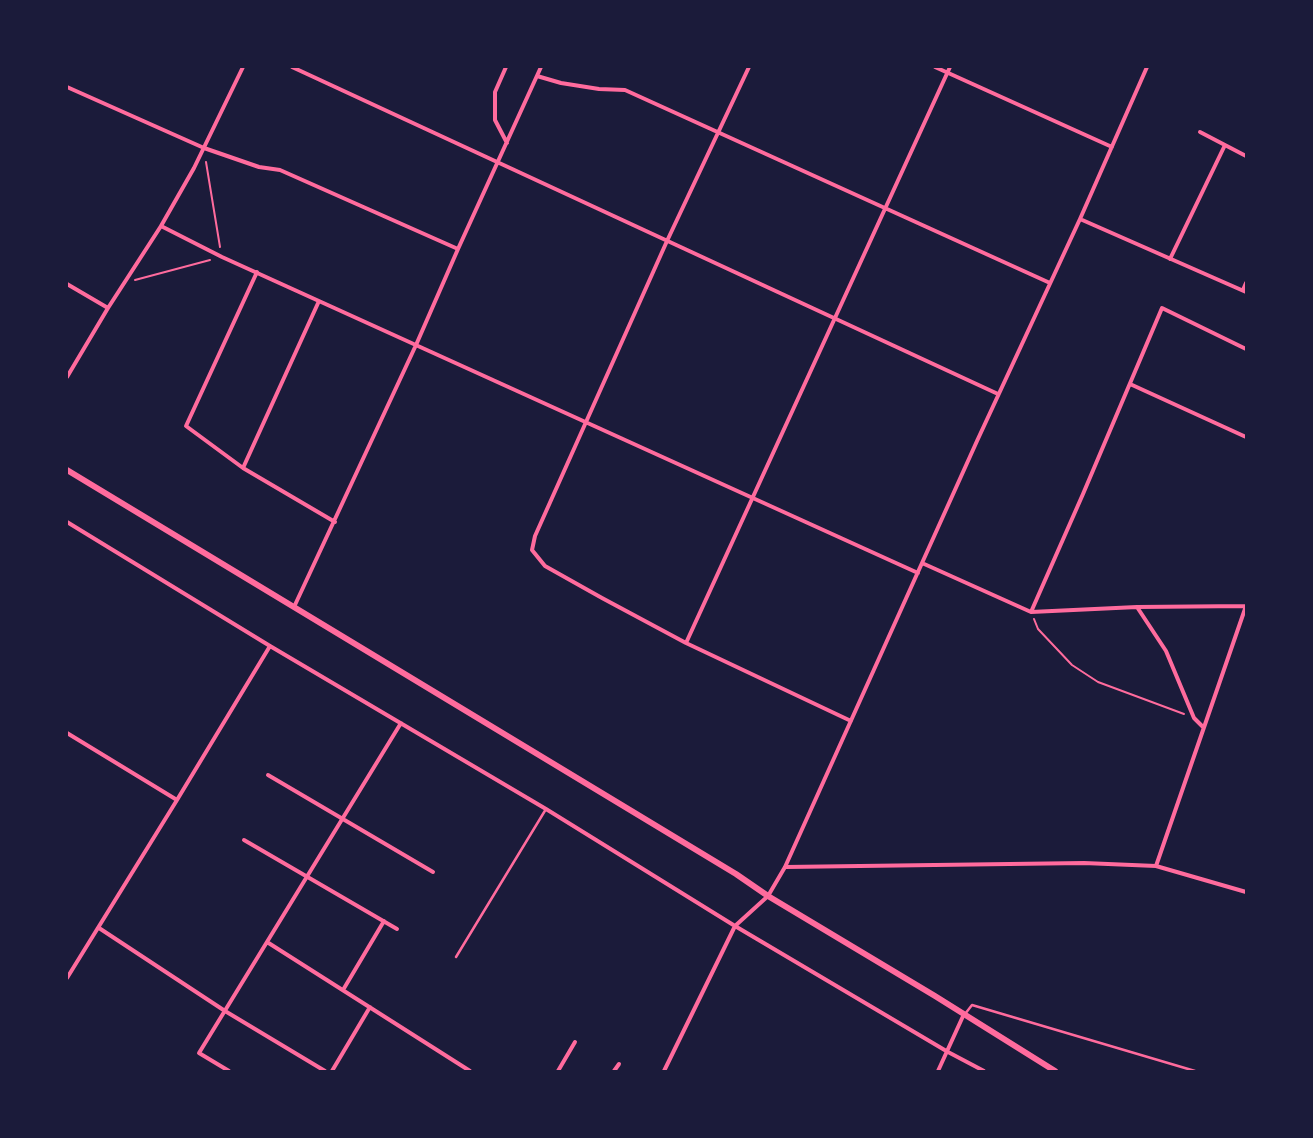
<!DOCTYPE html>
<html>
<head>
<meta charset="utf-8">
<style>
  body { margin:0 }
  #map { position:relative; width:1313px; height:1138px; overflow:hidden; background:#1b1b3a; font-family:"Fira Sans",sans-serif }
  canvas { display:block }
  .frame { position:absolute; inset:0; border:68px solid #1b1b3a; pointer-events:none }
</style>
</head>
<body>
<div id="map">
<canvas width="1313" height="1138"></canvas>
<div class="frame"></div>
</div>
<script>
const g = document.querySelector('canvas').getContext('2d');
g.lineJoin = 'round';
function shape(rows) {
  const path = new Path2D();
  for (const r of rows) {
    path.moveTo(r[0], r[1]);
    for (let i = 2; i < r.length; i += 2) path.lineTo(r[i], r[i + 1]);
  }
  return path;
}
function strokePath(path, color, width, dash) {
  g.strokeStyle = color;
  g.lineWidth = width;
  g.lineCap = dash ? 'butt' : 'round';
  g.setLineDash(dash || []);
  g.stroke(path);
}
strokePath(shape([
  [206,162,220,247],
  [135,280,210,260],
  [1034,619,1038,629,1072,665,1098,682,1184,714]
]), '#ff6b9d', 2);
strokePath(shape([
  [456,957,546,809],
  [965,1014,972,1005,1195,1071]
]), '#ff6b9d', 2.5);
strokePath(shape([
  [292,67,998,394],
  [506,67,495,92,495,120,507,143],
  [749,67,667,241,535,536,532,550,545,566,602,598,686,643,851,721],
  [935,67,1112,147],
  [537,76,561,83,599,89,625,90,1050,283],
  [67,87,204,148,259,167,280,170,458,249],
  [1200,132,1246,156],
  [1080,219,1246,292],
  [161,226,222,257,918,573],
  [1170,259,1225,145],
  [257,272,186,426,243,468,335,522],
  [67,284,108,308],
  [1243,290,1246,283],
  [67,377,108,308,161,226,194,168,243,67],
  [1130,384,1246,437],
  [243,468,319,301],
  [67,522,270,646,546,809,735,926,948,1052,984,1071],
  [922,563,1031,612,1137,607,1246,606],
  [294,607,416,345,458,249,541,67],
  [1137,607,1166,651,1194,718,1203,727],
  [1031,612,1083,494,1162,308,1246,349],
  [686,643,950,67],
  [67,733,177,800],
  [268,775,433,872],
  [244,840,397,929],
  [1156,866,1246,606],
  [785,867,1084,863,1156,866,1246,892],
  [99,928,225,1011,325,1071],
  [267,942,470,1071],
  [67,978,177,800,270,646],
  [343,990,384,921],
  [229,1071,199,1053,401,723],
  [332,1071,370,1007],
  [558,1071,575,1042],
  [614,1071,619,1064],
  [664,1071,735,926,768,896,785,867,977,441,1080,219,1147,67],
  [938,1071,964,1014]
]), '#ff6b9d', 4);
strokePath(shape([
  [67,470,736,874,768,896,935,996,1055,1071]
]), '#ff6b9d', 6);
</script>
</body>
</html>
